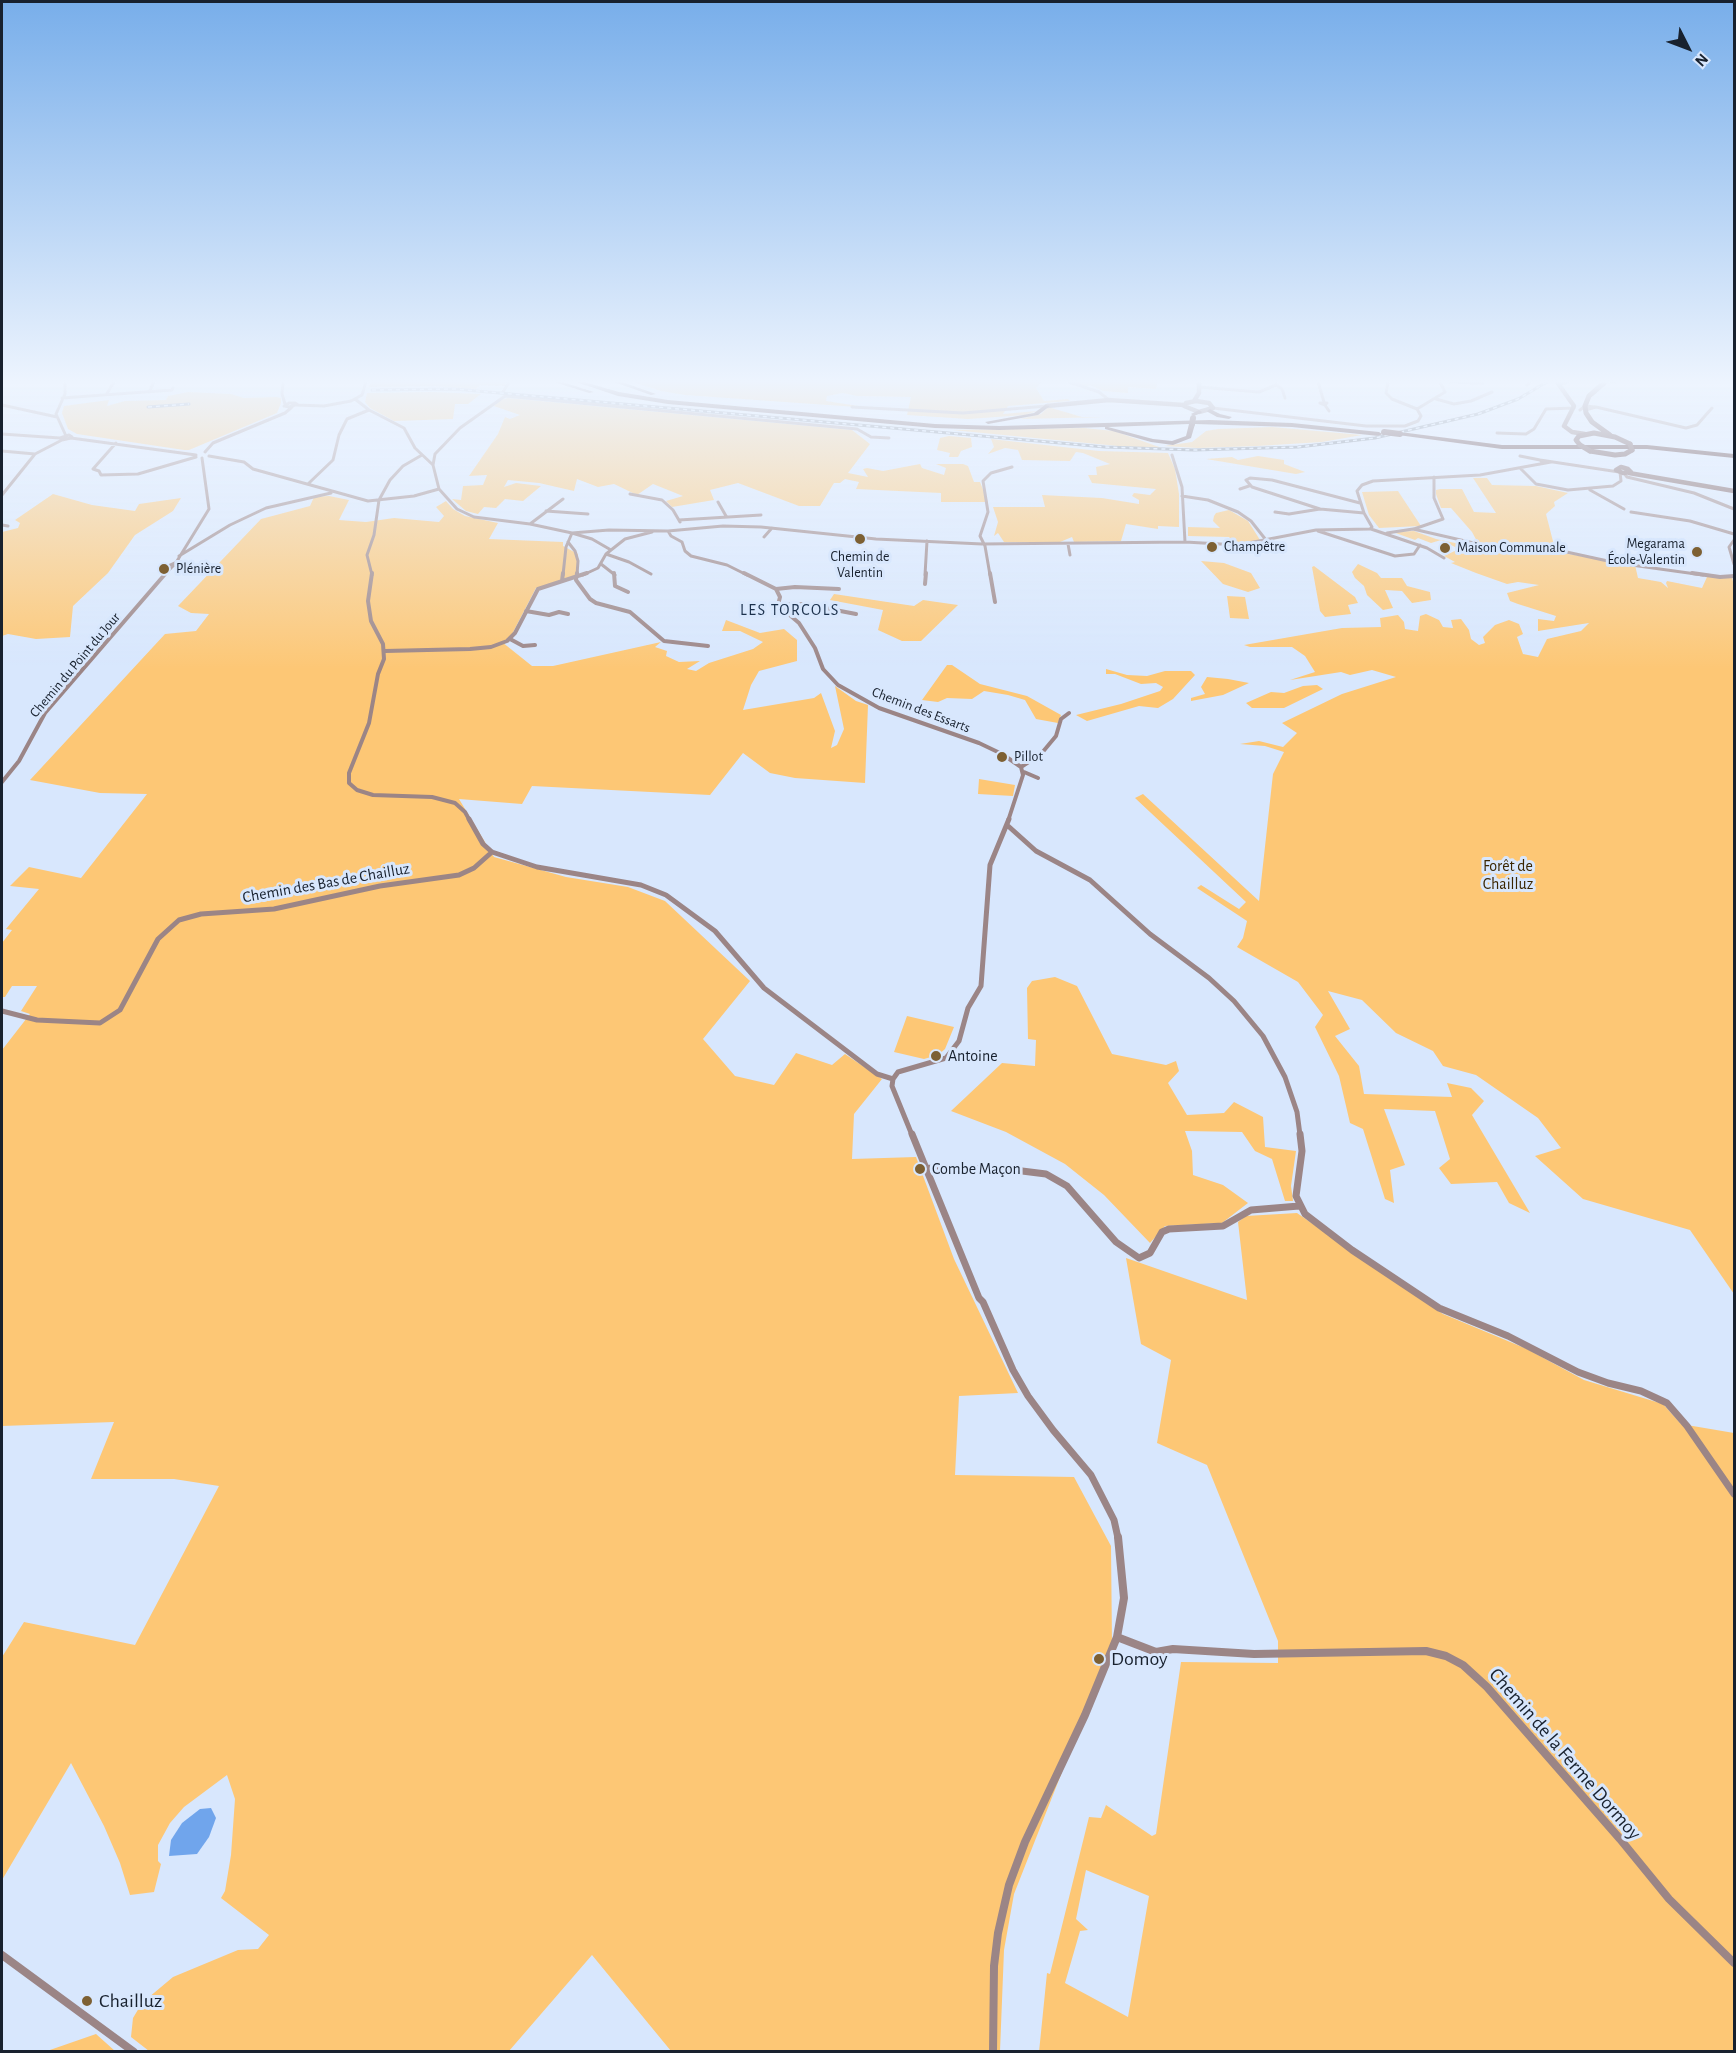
<!DOCTYPE html>
<html>
<head>
<meta charset="utf-8">
<style>
  body { margin:0 }
  #map { position:relative; width:1736px; height:2053px; overflow:hidden; background:#d8e7fd; font-family:"Alegreya Sans",sans-serif }
  canvas { display:block }
  .frame { position:absolute; inset:0; border:3px solid #18212e; pointer-events:none }
  .north { position:absolute; left:1658px; top:18px; width:60px; height:60px; -webkit-text-stroke:4px #d8e7fd; paint-order:stroke; rotate:132deg; font-size:16px; font-weight:700; line-height:24px; text-align:center; color:#18212e }
  .north::after { content:''; display:block; margin:auto; width:21px; height:27px; background:#18212e; clip-path:polygon(50% 0,100% 100%,50% 72%,0 100%) }
</style>
</head>
<body>
<div id="map">
<canvas width="1736" height="2053"></canvas>
<div class="frame"></div>
<div class="north">N</div>
</div>
<script>
const g = document.querySelector('canvas').getContext('2d');
g.lineJoin = 'round';
function fillPath(path, color) {
  g.fillStyle = color;
  g.fill(path, 'evenodd');
}
function shape(rows) {
  const path = new Path2D();
  for (const r of rows) {
    path.moveTo(r[0], r[1]);
    for (let i = 2; i < r.length; i += 2) path.lineTo(r[i], r[i + 1]);
  }
  return path;
}
function strokePath(path, color, width, dash) {
  g.strokeStyle = color;
  g.lineWidth = width;
  g.lineCap = dash ? 'butt' : 'round';
  g.setLineDash(dash || []);
  g.stroke(path);
}
function drawText(font, color, halo, rows, align = 'center') {
  g.font = font + ' "Alegreya Sans",sans-serif';
  g.lineWidth = 6;
  g.setLineDash([]);
  g.textBaseline = 'middle';
  g.strokeStyle = halo;
  g.fillStyle = color;
  for (const [text, x, y, turn = 0] of rows) {
    g.save();
    g.translate(x, y);
    g.rotate((+turn || 0) * Math.PI / 180);
    g.textAlign = isNaN(turn) ? turn : align;
    if (halo) g.strokeText(text, 0, 0);
    g.fillText(text, 0, 0);
    g.restore();
  }
}
fillPath(shape([
  [371,382,507,382,505,386,480,385,476,389,436,386,369,387],
  [633,382,1041,382,1036,388,1044,401,1068,399,1070,401,1008,406,1003,414,1037,411,1025,415,968,419,907,415,911,397,857,396,843,393,827,396,826,401,871,408,685,395,661,391],
  [1070,382,1157,382,1157,384,1156,389,1128,387,1128,393,1103,391,1090,385,1086,387],
  [188,392,231,394,244,398,276,397,281,398,281,403,277,413,189,450,184,450,77,434,68,429,62,413,64,406,109,400,107,406,125,401,166,400,168,396],
  [431,392,481,394,468,404,455,404,453,419,394,421,370,408,365,402,367,393],
  [508,398,852,430,870,444,848,473,868,477,863,469,867,468,883,471,920,464,922,468,944,475,946,468,936,464,963,464,968,466,974,482,980,482,988,502,941,502,941,493,856,489,859,482,845,479,840,483,834,483,820,506,799,506,738,483,710,490,714,500,672,507,666,501,683,496,653,484,637,495,614,484,598,487,577,479,574,491,539,483,508,480,504,487,516,483,541,486,523,501,505,499,496,508,484,507,478,514,466,511,452,499,461,500,463,486,483,485,487,475,469,476,498,434,505,417,510,419,520,415,494,406,500,400],
  [1048,407,1082,417,1106,417,1020,419,1041,414],
  [1272,427,1362,435,1322,442,1257,446,1198,448,1164,446,1192,442,1206,431,1218,429],
  [1084,428,1114,431,1162,448,1118,446,952,430],
  [949,436,971,438,972,447,961,451,958,457,949,457,950,453,937,450,940,438],
  [991,439,1099,451,1168,453,1175,469,1179,494,1179,527,1158,526,1158,529,1126,524,1121,541,1074,542,1072,537,1060,542,1004,542,998,533,994,536,998,522,993,507,1045,507,1042,495,1102,498,1139,504,1139,500,1132,496,1134,493,1150,495,1156,489,1092,483,1088,475,1097,475,1096,467,1110,464,1083,453,1076,452,1070,461,1022,460,1018,450,1005,448,988,454,994,447],
  [1258,456,1284,460,1284,464,1305,472,1296,474,1206,459,1232,457,1238,460],
  [1473,478,1487,478,1492,485,1536,486,1568,493,1554,502,1555,506,1546,514,1555,549,1513,551,1479,545,1472,532,1451,508,1441,508,1436,494,1436,490,1440,489,1462,489,1474,512,1496,513],
  [1398,491,1421,526,1379,528,1369,515,1362,492],
  [53,494,92,505,135,511,139,504,181,498,173,511,135,535,108,573,73,606,70,637,36,639,8,634,2,636,2,532,18,528,20,523,15,520],
  [329,496,349,500,339,520,366,522,394,518,439,522,444,516,436,507,446,501,453,509,465,516,498,523,489,539,563,542,563,546,578,554,578,576,536,588,510,638,502,642,532,666,553,666,661,642,655,647,667,651,666,656,679,662,700,661,687,669,696,671,709,663,753,649,763,642,740,631,722,631,726,620,760,633,784,629,797,640,797,661,759,671,751,685,743,710,814,698,821,693,835,731,831,748,837,745,844,729,835,686,856,701,868,705,865,783,795,778,770,773,743,753,710,795,532,786,522,804,459,799,494,857,566,877,628,887,665,901,750,981,703,1039,735,1076,774,1085,796,1053,832,1065,845,1054,882,1079,854,1114,852,1159,916,1157,954,1259,1018,1393,959,1396,955,1475,1074,1477,1111,1546,1112,1645,1014,1894,1004,1950,1000,2051,671,2051,592,1955,509,2051,149,2051,131,2037,133,2018,142,2003,173,1977,238,1950,258,1949,269,1935,221,1898,225,1891,231,1855,235,1799,227,1775,184,1807,170,1823,158,1845,158,1861,161,1864,154,1892,130,1895,120,1863,104,1826,71,1763,2,1880,2,1657,24,1622,135,1645,219,1486,174,1479,91,1479,114,1422,2,1426,2,1050,30,1014,21,1011,37,986,12,986,5,997,2,997,2,943,12,930,6,929,39,889,10,886,29,867,81,878,147,794,100,793,30,780,165,634,196,631,209,614,191,613,178,606,261,519,310,506,314,497],
  [1229,510,1248,521,1260,540,1235,544,1229,537,1188,536,1188,527,1220,528,1213,521,1214,516,1216,513],
  [1414,531,1436,539,1498,552,1530,554,1562,553,1635,565,1638,578,1661,582,1668,588,1666,583,1667,581,1702,588,1707,577,1732,577,1734,586,1734,1294,1690,1230,1583,1199,1535,1156,1561,1148,1538,1118,1476,1075,1443,1066,1433,1051,1396,1033,1362,1000,1328,991,1350,1029,1335,1036,1359,1066,1364,1094,1452,1097,1447,1083,1471,1088,1484,1101,1472,1115,1530,1213,1509,1203,1497,1182,1451,1184,1439,1168,1450,1159,1435,1111,1384,1109,1405,1165,1390,1170,1394,1203,1385,1199,1363,1129,1350,1123,1339,1076,1315,1027,1323,1015,1298,982,1237,947,1243,938,1247,921,1197,888,1201,885,1239,909,1246,902,1135,798,1143,794,1259,901,1273,774,1284,752,1265,746,1240,744,1259,741,1283,747,1297,733,1282,723,1342,694,1396,677,1372,670,1350,675,1341,672,1290,680,1315,672,1305,656,1292,647,1250,647,1244,645,1342,628,1381,627,1380,618,1398,615,1404,622,1405,629,1418,631,1420,616,1426,614,1439,620,1443,627,1453,628,1451,620,1461,619,1469,630,1471,639,1479,645,1485,643,1483,637,1495,625,1509,620,1519,624,1523,634,1517,637,1523,654,1538,657,1547,639,1581,631,1589,623,1538,631,1538,619,1554,621,1556,616,1518,604,1510,601,1507,593,1539,585,1518,582,1507,584,1476,573,1451,563,1455,562,1444,556,1459,549,1441,540,1431,543,1418,538,1415,540,1393,532],
  [1201,561,1224,563,1251,573,1260,588,1248,592,1223,584],
  [1358,564,1377,573,1381,578,1402,578,1407,586,1430,592,1431,600,1412,603,1402,591,1385,590,1393,608,1383,610,1367,595,1364,586,1355,578,1352,572],
  [1314,566,1355,597,1358,603,1348,605,1351,614,1325,617,1320,611,1312,567],
  [834,594,914,606,923,600,958,605,921,641,902,641,878,630,883,610,830,600],
  [1227,596,1245,597,1249,619,1230,618],
  [947,665,952,665,980,684,1027,696,1061,715,1058,723,1036,719,1025,700,1008,695,984,691,972,699,947,698,938,702,922,700],
  [1106,669,1127,675,1147,676,1165,671,1191,671,1195,675,1173,699,1158,708,1139,706,1087,721,1076,715,1121,704,1160,691,1163,687,1156,683,1141,684,1115,674,1106,674],
  [1207,677,1228,679,1249,683,1223,695,1191,701,1191,698,1205,694,1201,687],
  [1317,685,1323,689,1284,708,1252,708,1246,703,1271,692,1284,693,1303,686],
  [979,779,1015,785,1013,796,978,794],
  [1055,977,1077,986,1112,1054,1166,1065,1176,1061,1179,1071,1168,1083,1187,1115,1224,1113,1234,1102,1263,1117,1265,1147,1296,1151,1291,1186,1293,1201,1285,1201,1272,1159,1255,1151,1242,1132,1185,1131,1192,1151,1193,1175,1223,1185,1248,1203,1222,1223,1165,1226,1150,1243,1104,1195,1065,1164,1006,1132,951,1111,1002,1063,1035,1066,1036,1040,1028,1039,1027,988,1032,981],
  [907,1016,954,1027,945,1049,938,1055,924,1059,894,1052],
  [1297,1213,1443,1314,1527,1349,1584,1380,1663,1404,1681,1424,1734,1433,1734,2051,1039,2052,1047,1973,1050,1974,1089,1817,1101,1818,1106,1805,1152,1836,1156,1834,1181,1662,1278,1663,1278,1641,1207,1465,1157,1443,1171,1360,1141,1344,1126,1258,1247,1300,1238,1222,1246,1216],
  [1086,1870,1149,1896,1128,2017,1065,1983,1080,1931,1088,1930,1076,1919],
  [96,2034,115,2051,47,2051]
]), '#fdc775');
fillPath(shape([
  [211,1808,216,1818,209,1837,197,1854,169,1856,171,1840,182,1823,200,1809]
]), '#70a5ec');
strokePath(shape([
  [65,382,65,394,56,414,66,436],
  [283,382,282,394,285,404],
  [1069,382,1099,392,1109,400],
  [1318,382,1324,402],
  [1450,382,1483,383],
  [1611,382,1615,382],
  [1560,384,1568,382],
  [1276,385,1282,389,1285,398],
  [1527,385,1530,382],
  [1199,387,1259,392,1276,385,1276,382],
  [149,392,154,382],
  [503,392,509,382],
  [106,395,114,382],
  [62,398,172,390,173,388],
  [355,399,369,410,404,428,415,448,433,465,439,489,457,509,474,517,530,524,572,533,609,530,668,531,723,526,761,527,876,539,982,544,1185,542,1238,545,1316,530,1370,529,1372,527,1364,513,1357,491,1362,485,1373,481,1480,475,1551,462],
  [1436,399,1454,404,1471,401,1492,392],
  [289,403,295,403,297,404,290,407,284,406,289,403],
  [1320,403,1327,403,1325,405,1320,403],
  [2,405,57,417],
  [296,405,324,406,351,401,362,395,366,382],
  [1325,405,1329,411],
  [852,407,963,413,1047,406],
  [1596,407,1686,428,1697,425,1712,408],
  [1213,408,1366,426,1405,426,1418,421,1421,416,1417,409,1392,399,1386,393,1388,382],
  [1417,409,1445,392,1440,382],
  [1580,410,1585,406,1596,407,1585,410],
  [1497,433,1526,434,1534,429,1546,409,1574,408],
  [2,434,60,438,69,435,72,437],
  [116,443,93,469,99,471,101,475,138,474,196,457],
  [2,451,35,454],
  [205,452,213,443,285,413,292,407],
  [1172,455,1182,487,1185,542],
  [209,456,244,462,253,469,368,501,414,496,439,489],
  [1520,456,1540,460],
  [1543,463,1540,460,1619,472],
  [433,465,435,454,460,428,505,396,857,429,871,437,889,438],
  [1521,469,1536,484,1568,490,1613,486,1621,481,1620,472],
  [1624,473,1627,477,1694,493,1734,509],
  [309,483,333,460,339,435,347,419,369,410],
  [1240,489,1249,486],
  [1590,490,1624,509],
  [630,494,662,500,673,510,680,522],
  [2,495,35,454,62,440,71,438,196,455],
  [1182,496,1208,500,1238,512,1251,521,1266,540],
  [718,502,726,516],
  [1320,509,1252,487,1246,480,1250,478,1272,480,1360,503],
  [546,511,588,514],
  [1275,512,1289,514,1320,509,1364,513],
  [1631,512,1690,521,1734,534],
  [679,520,761,515],
  [530,524,563,499],
  [2,525,8,526],
  [1371,529,1427,548,1444,558],
  [1414,529,1443,519,1434,498,1434,477],
  [668,531,671,536,682,542,685,551,691,556,727,565,747,575],
  [1318,531,1395,556,1414,554,1420,545],
  [1387,533,1413,529,1513,552,1562,551,1617,563,1703,575],
  [764,537,772,528],
  [1734,540,1729,547,1734,564],
  [568,542,575,551,578,561,577,575],
  [1068,544,1070,555],
  [606,554,629,562,651,574],
  [179,556,230,525,266,508,331,493],
  [177,561,209,509,202,458],
  [179,561,183,563,179,566,170,565,179,561],
  [601,564,615,575],
  [164,575,173,566],
  [372,575,367,555,374,535,379,500,390,480,403,466,422,455],
  [563,575,566,547,572,533,592,539,611,550],
  [583,575,598,568,606,554,625,539,652,532],
  [925,575,927,541],
  [990,575,985,546,980,536,988,512,983,481,991,473,1012,467]
]), '#9b8586', 3);
strokePath(shape([
  [372,573,368,601,371,621,383,644,384,659,378,674,369,723,349,773,349,783,357,790,373,795,432,797,455,803,465,812,470,821],
  [577,573,576,580,590,599,596,603,630,612,664,641,708,646],
  [614,573,615,586,628,592],
  [744,573,776,589,780,597,778,605,799,623,815,648,823,669,838,685,879,708,979,743,1002,754,1021,767],
  [990,573,995,602],
  [1692,573,1720,577,1734,576],
  [562,581,563,573],
  [925,584,926,573],
  [776,589,795,587,839,589],
  [778,605,804,604,856,614],
  [526,611,549,615,559,612,568,614],
  [510,639,523,646,535,645],
  [385,651,470,649,491,647,507,641,515,633,538,589,587,573],
  [1021,767,1041,754,1056,736,1061,719,1069,713],
  [1024,772,1038,778],
  [2,782,19,761,45,713,166,573],
  [1008,821,1023,775,1021,767]
]), '#9b8586', 4);
strokePath(shape([
  [469,819,483,844,492,852,537,867,641,885,666,895,715,931,764,988,877,1074,893,1079],
  [1007,825,1036,851,1090,880,1150,934,1209,978,1234,1001,1263,1036,1285,1077,1297,1112,1300,1135],
  [2,1011,37,1020,100,1023,120,1010,158,939,179,920,201,914,274,909,380,886,459,875,474,868,492,852],
  [912,1135,892,1086,893,1079,898,1072,946,1058,959,1041,968,1008,981,986,990,865,1009,819]
]), '#9b8586', 5);
strokePath(shape([
  [912,1134,979,1298,983,1302,1013,1370,1028,1396,1053,1430,1091,1475,1114,1520,1118,1538],
  [1300,1134,1302,1151,1296,1196,1305,1214,1352,1250,1439,1308,1508,1336,1578,1372,1608,1383,1641,1391,1667,1403,1687,1426,1734,1494],
  [924,1168,1006,1169,1046,1174,1067,1186,1116,1242,1139,1258,1150,1253,1162,1232,1169,1229,1223,1226,1251,1210,1299,1206]
]), '#9b8586', 7);
strokePath(shape([
  [1117,1637,1156,1652,1173,1649,1254,1654,1426,1651,1446,1656,1463,1665,1487,1687,1620,1839,1669,1899,1734,1963],
  [2,1955,134,2052],
  [993,2052,994,1966,998,1933,1009,1885,1025,1842,1085,1715,1117,1637,1124,1598,1118,1537]
]), '#9b8586', 8);
strokePath(shape([
  [1557,382,1574,406,1564,426,1572,432,1585,434],
  [1194,401,1199,393,1199,382],
  [1196,401,1209,403,1213,408,1199,412,1184,406,1186,403,1196,401],
  [1047,406,1109,400,1184,405],
  [1621,467,1628,469,1631,472,1623,473,1616,470,1621,467],
  [1629,473,1734,491]
]), '#755859', 4.5);
strokePath(shape([
  [1604,383,1589,396,1585,406,1586,413,1592,422,1610,435],
  [1580,445,1576,440,1579,436,1594,433,1615,437,1630,444],
  [1590,451,1615,455,1625,454,1632,450]
]), '#5a383a', 5);
fillPath(shape([
  [554,382,562,382,594,392,589,393,554,382],
  [576,382,584,382,619,392,668,400,935,424,999,426,1210,420,1292,423,1379,432,1382,434,1379,436,1292,427,1195,424,1191,438,1173,445,1151,442,1105,429,1105,427,999,430,935,428,668,404,618,396,576,382],
  [1189,424,1186,436,1172,441,1153,439,1108,427,1189,424],
  [614,382,622,382,656,394,651,395,614,382],
  [1045,405,1050,406,1038,415,988,424,985,422,1034,413,1045,405],
  [1210,409,1220,414,1232,417,1229,419,1217,417,1208,412,1207,411,1210,409],
  [1199,410,1202,412,1201,413,1194,416,1191,414,1199,410],
  [1400,432,1502,445,1647,445,1734,454,1734,458,1647,449,1502,449,1398,435,1398,433,1400,432]
]), '#431e21');
const rail = shape([
  [372,390,455,389,1105,447,1194,450,1298,447,1375,438,1478,414,1518,399,1547,382],
  [148,407,189,404]
]);
strokePath(rail, '#5d6878', 3);
strokePath(rail, '#d8e7fd', 1.5, [4]);
strokePath(shape([
  [1630,444,1632,450],
  [1580,445,1590,451]
]), '#5a383a', 5);
strokePath(shape([
  [1192,424,1193,418],
  [1384,432,1400,434]
]), '#431e21', 6);
const sky = g.createLinearGradient(0, 0, 0, 669);
sky.addColorStop(0, '#78aeea');
sky.addColorStop(0.57, '#edf4fe');
sky.addColorStop(1, '#edf4fe00');
g.fillStyle = sky;
g.fillRect(0, 0, 1736, 669);
for (const [x, y, r, color] of [
  [860,539,6,"#7d6033"],
  [1212,547,6,"#7d6033"],
  [1445,548,6,"#7d6033"],
  [1697,552,6,"#7d6033"],
  [164,569,6,"#7d6033"],
  [1002,757,6,"#7d6033"],
  [936,1056,6,"#7d6033"],
  [920,1169,6,"#7d6033"],
  [1099,1659,6,"#7d6033"],
  [87,2001,6,"#7d6033"]
]) {
  const dot = new Path2D();
  dot.arc(x, y, r, 0, 2 * Math.PI);
  g.fillStyle = color;
  g.fill(dot);
  strokePath(dot, '#d8e7fd', 2);
}
drawText('14px', '#18212e', '#d8e7fd', [
  ["Megarama",1685,544,"right"],
  ["École-Valentin",1685,560,"right"],
  ["Champêtre",1224,547],
  ["Maison Communale",1457,548],
  ["Chemin de",860,557,"center"],
  ["Valentin",860,573,"center"],
  ["Plénière",176,569],
  ["Pillot",1014,757]
], 'left');
drawText('14px', '#18212e', '#d8e7fd', [
  ["Chemin du Point du Jour",75,665,-50],
  ["Chemin des Essarts",921,710,21]
]);
g.letterSpacing = '1.5px';
drawText('16px', '#1b304c', '#d8e7fd', [
  ["LES TORCOLS",790,610]
]);
g.letterSpacing = '0px';
drawText('16px', '#3b2601', '#d8e7fd', [
  ["Forêt de",1508,866],
  ["Chailluz",1508,884]
]);
drawText('16px', '#18212e', '#d8e7fd', [
  ["Chemin des Bas de Chailluz",326,883,-10]
]);
drawText('16px', '#18212e', '#d8e7fd', [
  ["Antoine",948,1056],
  ["Combe Maçon",932,1169]
], 'left');
drawText('20px', '#18212e', '#d8e7fd', [
  ["Domoy",1111,1659],
  ["Chailluz",99,2001]
], 'left');
drawText('20px', '#18212e', '#d8e7fd', [
  ["Chemin de la Ferme Dormoy",1565,1754,49]
]);
</script>
</body>
</html>
